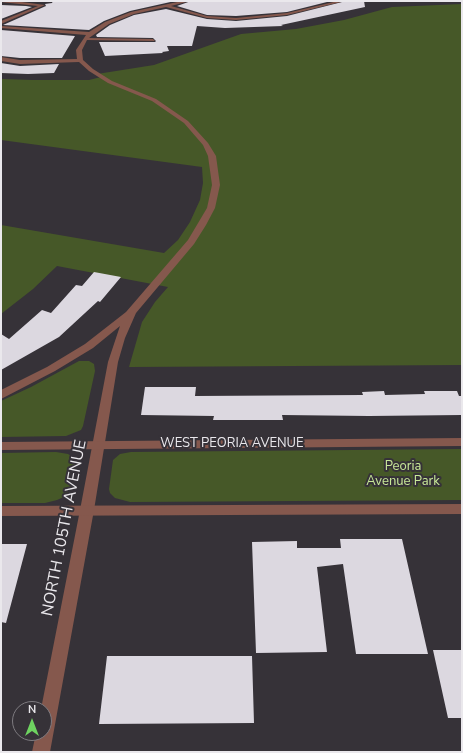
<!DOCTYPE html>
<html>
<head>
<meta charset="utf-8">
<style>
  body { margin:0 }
  #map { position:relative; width:463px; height:753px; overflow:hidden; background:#363238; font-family:"Nunito Sans",sans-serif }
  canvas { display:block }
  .frame { position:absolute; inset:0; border:2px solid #eae8ec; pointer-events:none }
  .north { position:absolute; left:12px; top:701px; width:40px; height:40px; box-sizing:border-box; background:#363238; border:1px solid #7e7b80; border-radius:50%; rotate:0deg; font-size:11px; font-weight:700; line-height:16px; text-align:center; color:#eae8ec }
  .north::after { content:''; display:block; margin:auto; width:14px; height:18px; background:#6ed360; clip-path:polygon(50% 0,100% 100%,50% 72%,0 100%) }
</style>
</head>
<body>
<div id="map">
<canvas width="463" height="753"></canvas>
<div class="frame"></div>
<div class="north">N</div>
</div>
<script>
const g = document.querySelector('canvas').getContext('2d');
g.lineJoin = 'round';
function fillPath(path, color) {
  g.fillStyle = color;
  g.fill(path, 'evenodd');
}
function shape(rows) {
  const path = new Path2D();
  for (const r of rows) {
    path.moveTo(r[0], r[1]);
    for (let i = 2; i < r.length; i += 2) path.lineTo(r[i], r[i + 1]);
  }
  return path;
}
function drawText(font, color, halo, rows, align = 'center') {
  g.font = font + ' "Nunito Sans",sans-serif';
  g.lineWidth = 4;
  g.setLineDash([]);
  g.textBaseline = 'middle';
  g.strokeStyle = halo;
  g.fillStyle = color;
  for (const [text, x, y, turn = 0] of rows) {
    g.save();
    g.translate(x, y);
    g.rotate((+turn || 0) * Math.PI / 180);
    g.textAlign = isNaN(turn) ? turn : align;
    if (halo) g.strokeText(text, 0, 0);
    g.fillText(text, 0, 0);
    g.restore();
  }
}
fillPath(shape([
  [462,4,462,365,129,367,142,322,155,302,168,287,57,266,33,289,1,314,1,225,164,253,178,240,190,222,200,200,203,183,202,167,1,140,1,79,33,80,89,80,101,77,97,74,154,65,241,34,296,29,344,20,392,7],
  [79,361,89,361,94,364,95,371,83,426,81,430,66,436,1,437,1,401,31,387],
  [462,449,462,500,130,502,115,498,110,493,109,489,113,460,120,454,131,452],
  [56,452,68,454,71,456,76,466,71,489,66,496,57,500,45,503,1,503,1,453]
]), '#465828');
fillPath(shape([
  [53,1,175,1,130,11,104,21,89,30,3,25,46,6,45,4,52,3],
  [191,1,331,1,287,12,236,16,207,15,177,6],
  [346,1,364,1,365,7,281,25,283,26,225,28,197,26,192,46,167,46,169,51,162,52,163,53,105,56,99,42,155,42,156,41,153,38,97,37,96,35,110,25,134,15,166,9,207,19,236,21,287,16],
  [1,5,26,6,32,7,1,19],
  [1,30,75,36,62,58,20,58,1,56],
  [1,63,20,66,59,64,54,73,28,74,1,73],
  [94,272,121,277,100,302,98,301,59,337,1,370,1,334,9,339,42,310,51,313,76,285,82,286],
  [145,387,196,387,195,396,363,395,362,392,384,391,385,395,425,394,424,391,457,391,459,396,462,396,462,415,369,416,282,415,283,420,213,420,214,416,141,415],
  [340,539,402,539,428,654,356,654,343,564,317,567,327,652,256,653,252,542,297,541,297,548,341,548],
  [1,544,27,544,6,623,1,622],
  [433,650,462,650,462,718,448,718],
  [107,656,252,656,254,723,99,724]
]), '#dcd8e0');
fillPath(shape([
  [1,1,14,1,45,5,1,24,1,21,38,6,1,2,1,1],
  [182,1,190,1,171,6,207,16,236,18,287,13,338,1,345,1,287,15,236,20,207,18,166,7,134,14,109,24,89,38,153,39,155,41,87,40,82,50,83,60,93,69,112,81,156,99,188,121,208,143,216,156,220,185,215,208,206,225,194,244,136,313,125,338,118,362,94,510,50,752,32,752,36,733,44,733,44,709,41,709,80,510,108,362,120,326,93,348,55,371,1,399,1,390,47,367,85,344,126,312,188,240,207,208,212,185,208,156,203,145,184,123,152,101,108,83,89,71,79,62,20,64,1,61,1,57,20,60,77,59,76,50,86,35,1,28,1,26,89,32,105,22,131,12,182,1]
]), '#85584d');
fillPath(shape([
  [462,438,462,446,1,450,1,442,462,438],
  [462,504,462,514,1,516,1,506,462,504]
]), '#85584d');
drawText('13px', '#eae8ec', '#363238', [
  ["WEST PEORIA AVENUE",232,444]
]);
drawText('13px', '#c8e898', '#363238', [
  ["Peoria",403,467],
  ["Avenue Park",403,482]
]);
drawText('16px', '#eae8ec', '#363238', [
  ["NORTH 105TH AVENUE",65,528,-79]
]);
</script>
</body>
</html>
